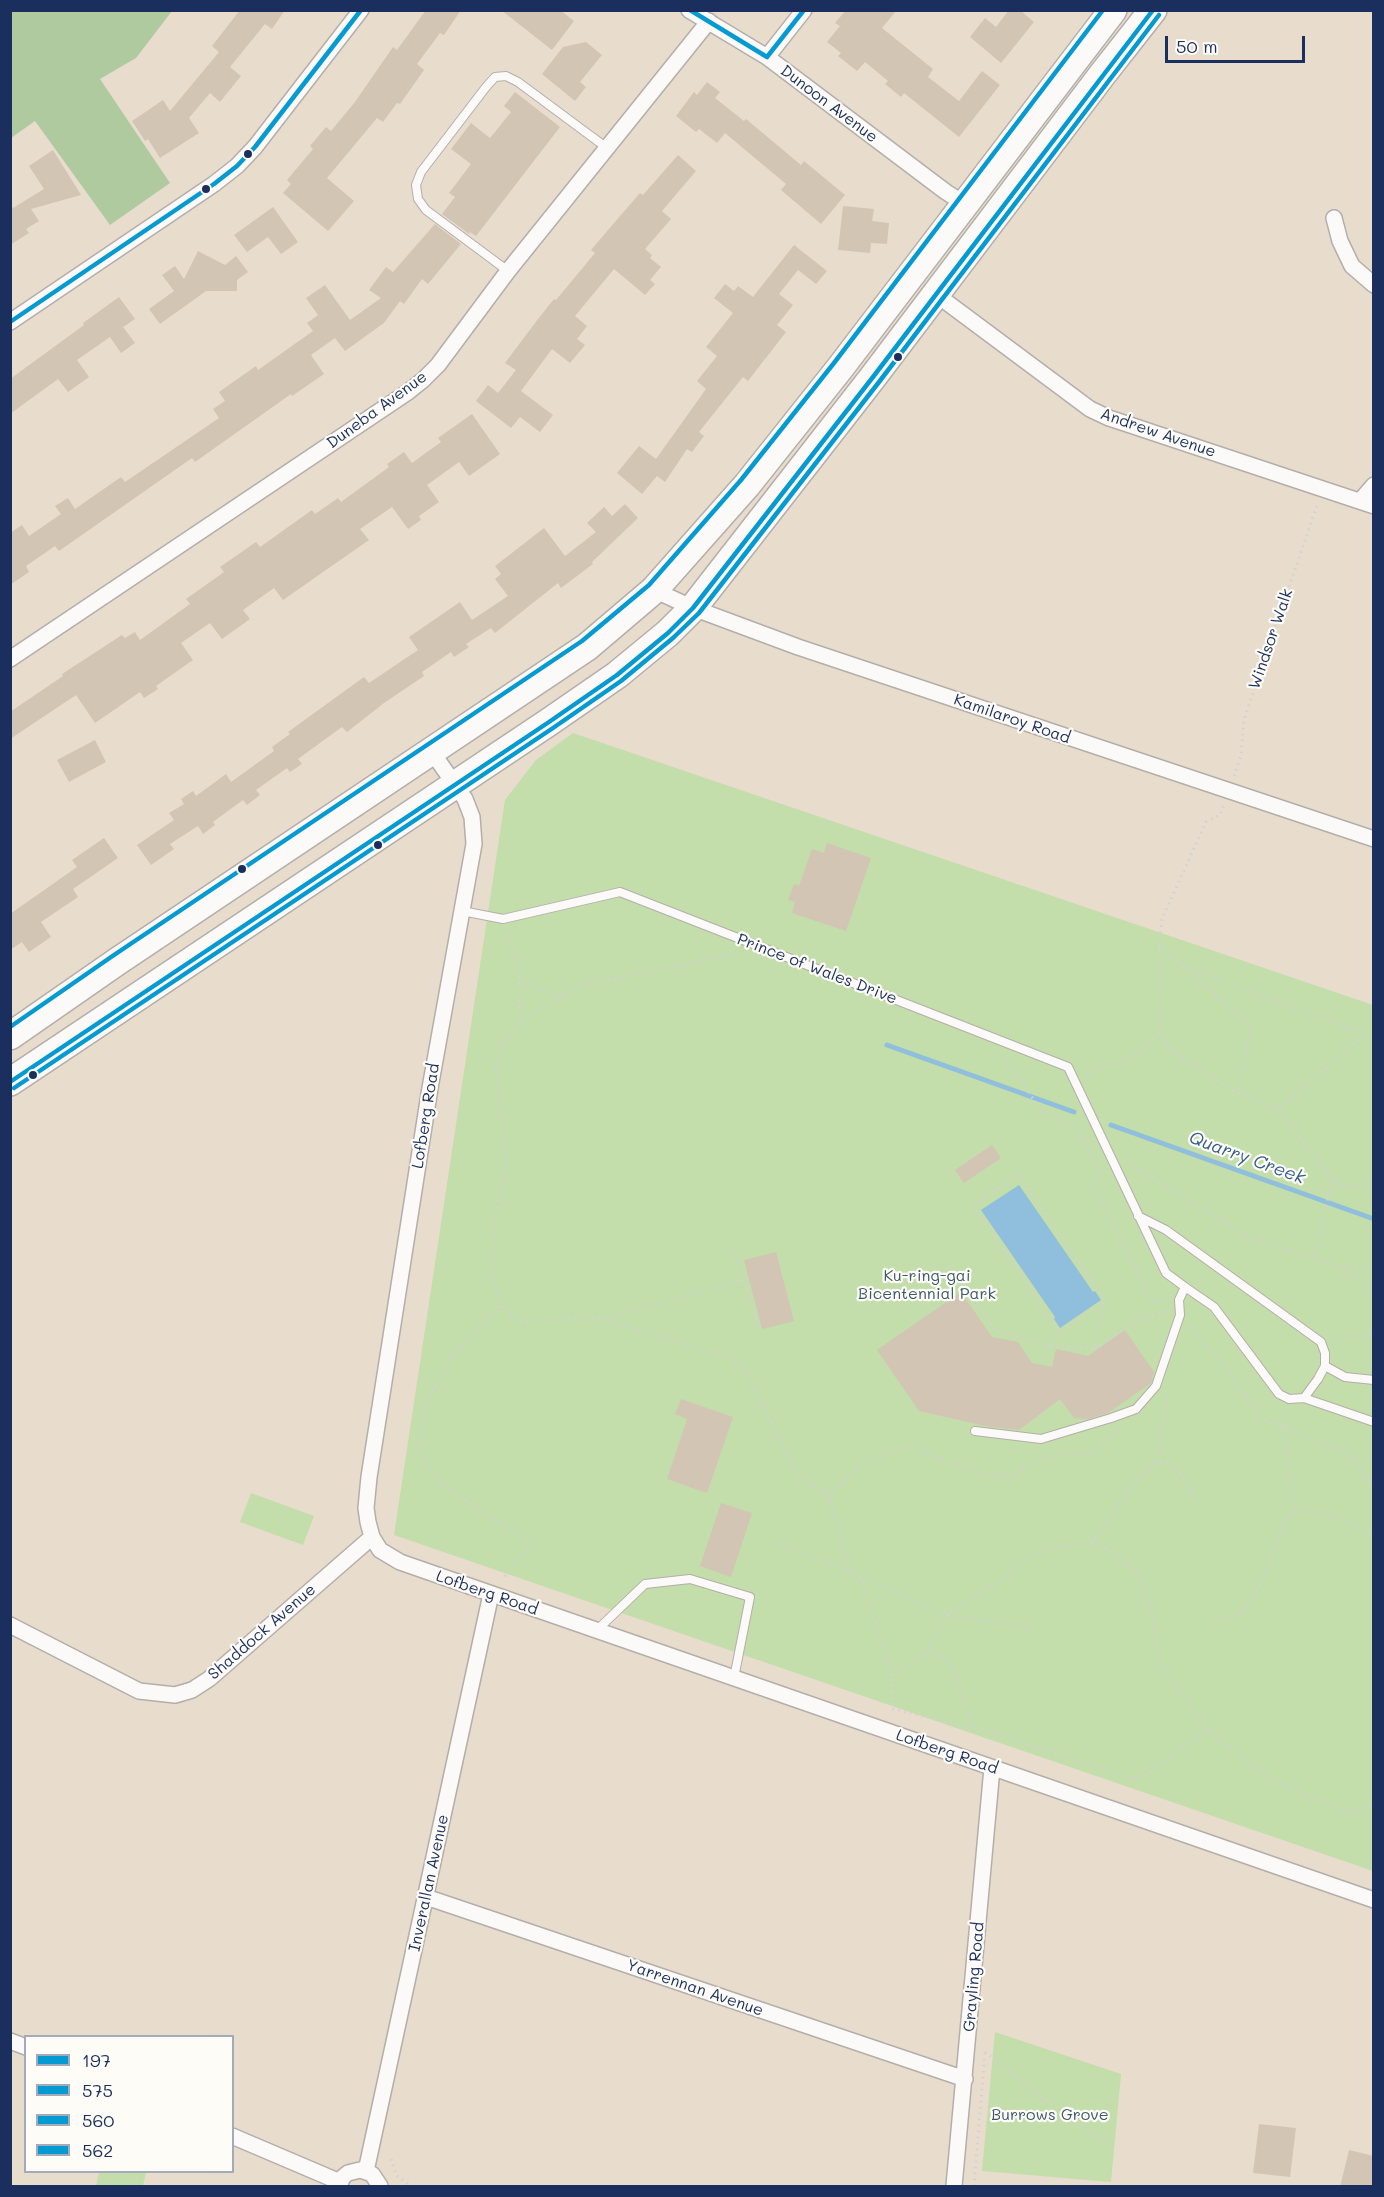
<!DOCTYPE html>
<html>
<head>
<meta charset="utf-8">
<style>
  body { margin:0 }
  #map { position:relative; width:1384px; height:2197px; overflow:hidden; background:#e8dccd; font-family:Mali,sans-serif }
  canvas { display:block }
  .frame { position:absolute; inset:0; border:12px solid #1b2f5e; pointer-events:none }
  .legend { position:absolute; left:24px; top:2035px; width:210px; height:138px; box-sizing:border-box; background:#fdfcf7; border:2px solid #a3aaba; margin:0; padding:8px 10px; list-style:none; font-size:18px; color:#1b2f5e }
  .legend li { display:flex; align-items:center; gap:12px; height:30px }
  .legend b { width:30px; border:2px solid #a3aaba }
  .scale { position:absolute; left:1165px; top:36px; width:140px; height:27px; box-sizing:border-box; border:3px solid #1b2f5e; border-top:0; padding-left:8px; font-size:18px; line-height:21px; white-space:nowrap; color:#1b2f5e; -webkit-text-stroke:4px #fdfcf7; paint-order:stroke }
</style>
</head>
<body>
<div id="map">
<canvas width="1384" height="2197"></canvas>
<div class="frame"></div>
<ul class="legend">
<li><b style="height:8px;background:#059ad2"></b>197</li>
<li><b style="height:8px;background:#059ad2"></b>575</li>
<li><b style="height:8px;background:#059ad2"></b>560</li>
<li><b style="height:8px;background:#059ad2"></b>562</li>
</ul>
<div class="scale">50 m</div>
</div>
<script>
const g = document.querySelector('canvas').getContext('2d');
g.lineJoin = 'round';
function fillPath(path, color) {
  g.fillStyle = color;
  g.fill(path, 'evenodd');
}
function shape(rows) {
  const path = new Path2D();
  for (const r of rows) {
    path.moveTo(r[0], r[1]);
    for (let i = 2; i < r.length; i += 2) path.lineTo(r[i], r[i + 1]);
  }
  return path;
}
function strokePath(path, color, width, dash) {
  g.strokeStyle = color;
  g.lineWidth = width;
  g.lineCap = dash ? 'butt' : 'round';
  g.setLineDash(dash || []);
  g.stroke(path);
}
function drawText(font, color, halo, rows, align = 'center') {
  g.font = font + ' Mali,sans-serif';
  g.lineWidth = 4.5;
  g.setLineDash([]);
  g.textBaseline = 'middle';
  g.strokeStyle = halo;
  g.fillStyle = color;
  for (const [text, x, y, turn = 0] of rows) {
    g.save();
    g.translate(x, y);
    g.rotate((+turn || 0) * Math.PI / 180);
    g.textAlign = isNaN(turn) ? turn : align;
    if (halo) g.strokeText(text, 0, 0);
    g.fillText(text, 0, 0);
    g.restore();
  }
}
fillPath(shape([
  [573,733,1373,1005,1373,1871,394,1535,505,800,536,760],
  [251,1493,314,1516,303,1545,240,1522],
  [995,2032,1121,2074,1111,2182,982,2171],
  [99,2172,146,2172,143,2186,96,2186]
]), '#c3ddab');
fillPath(shape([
  [11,10,172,11,136,58,100,79,170,183,110,225,35,121,11,138]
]), '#b0ca9f');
fillPath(shape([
  [1019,1185,1093,1292,1095,1291,1101,1300,1060,1328,1054,1319,1055,1317,981,1210]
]), '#8fbfdc');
strokePath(shape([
  [887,1045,1074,1112],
  [1111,1125,1374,1219]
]), '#8fbfdc', 5);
fillPath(shape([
  [240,10,285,10,272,29,265,24,230,67,241,76,220,102,210,93,189,118,199,133,160,158,148,139,145,141,132,121,163,100,170,111,219,52,212,46],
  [426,10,461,10,444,35,440,33,417,64,424,70,400,104,397,103,383,122,377,118,327,178,354,201,328,231,283,193,291,184,287,180,313,149,310,146,326,127,331,131,355,102,393,47,397,50],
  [501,10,560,10,574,21,552,50],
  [846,10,897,10,882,28,933,69,928,77,959,101,982,71,1000,85,959,137,904,93,901,97,885,84,888,81,865,62,857,71,838,56,841,53,827,42,840,26,835,23],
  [1009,10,1020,10,1034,22,1001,63,970,37,985,18,996,27],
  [586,42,602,55,580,82,586,87,575,101,542,74,563,47],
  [707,82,720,92,715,98,744,121,746,119,801,165,804,161,845,195,821,224,781,190,786,184,725,133,717,143,699,129,696,132,676,116,694,92,697,95],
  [515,92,560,127,476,236,470,232,469,234,442,214,455,197,449,193,471,164,451,149,471,123,490,138,511,112,504,106],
  [53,150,81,195,31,209,39,221,26,229,29,233,10,245,10,204,13,208,44,189,29,166],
  [678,155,696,171,662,211,671,219,645,249,652,255,650,258,661,267,650,280,655,284,645,295,614,269,575,316,587,326,577,339,585,345,570,363,552,349,521,391,553,415,540,432,520,417,511,428,476,401,488,385,498,393,516,370,505,363,538,319,554,299,556,300,595,253,591,250,614,223,640,193,643,195],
  [843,206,874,209,872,221,889,223,887,244,871,243,870,253,838,250],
  [273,207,298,242,281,254,268,237,247,252,234,235],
  [435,224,461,244,428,284,422,279,404,304,400,301,384,323,345,351,335,338,311,355,324,374,292,396,291,394,195,462,192,458,59,551,55,546,26,566,29,572,10,585,10,533,22,525,29,536,61,514,55,506,68,498,75,509,121,477,125,482,219,418,213,409,225,401,219,392,256,366,258,370,313,331,307,323,318,315,306,298,325,285,350,320,381,298,369,290,386,267,393,272],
  [794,245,827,271,816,284,798,270,779,294,793,305,777,325,786,332,748,381,743,377,699,432,704,436,692,452,687,449,665,482,657,476,642,494,617,473,639,446,656,459,706,389,697,381,717,356,706,347,733,313,714,298,725,284,734,291,738,286,753,297],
  [198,251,225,265,236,256,248,272,237,280,237,291,206,291,160,324,149,309,174,291,162,275,175,266,184,279],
  [119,297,135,319,123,327,135,343,121,353,110,337,77,360,89,377,68,392,58,379,10,414,10,379,84,325,83,323],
  [472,414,500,454,469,476,459,462,427,485,439,502,419,516,421,520,408,529,392,507,360,529,369,540,283,600,274,588,243,610,250,619,222,639,210,623,181,643,193,660,156,686,158,689,144,698,140,692,95,723,76,695,10,739,10,712,63,676,62,674,122,635,125,638,135,632,140,640,190,604,186,599,224,572,220,567,256,542,260,547,312,510,315,514,338,498,341,502,389,467,387,464,404,452,412,463,441,442,438,438],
  [625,504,638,518,592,562,593,564,561,588,558,583,495,633,491,628,466,644,469,647,454,657,451,652,422,672,424,676,384,703,347,732,342,727,298,759,302,764,290,772,287,768,256,790,260,795,247,805,243,800,213,822,215,825,203,834,198,826,170,844,174,849,151,865,137,845,174,820,169,813,184,804,181,799,193,791,196,796,226,774,231,782,274,751,272,747,290,734,288,732,364,677,369,683,418,650,409,637,460,602,472,620,508,596,495,579,501,574,495,566,544,528,565,556,596,532,587,523,604,507,612,516],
  [95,740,106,762,69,782,57,760],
  [104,838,118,858,73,889,78,897,41,922,51,937,29,952,22,942,10,950,10,914,77,867,72,860],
  [827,843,871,858,846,931,792,913,795,902,788,900,794,884,799,886,812,849,824,853],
  [992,1145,1001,1158,964,1183,955,1170],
  [776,1252,794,1321,762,1329,744,1260],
  [961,1292,992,1337,1018,1342,1032,1363,1052,1367,1056,1349,1088,1356,1125,1330,1154,1372,1151,1383,1108,1413,1088,1419,1074,1418,1060,1399,1019,1430,990,1427,919,1411,877,1350],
  [681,1399,733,1417,707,1493,667,1479,687,1419,675,1414],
  [721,1503,752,1513,731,1577,700,1566],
  [1259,2124,1296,2128,1290,2177,1253,2173],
  [1349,2150,1374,2156,1374,2187,1340,2187]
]), '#d3c5b4');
const lane = shape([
  [508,271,426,210,418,199,416,185,421,172,486,87,495,77,506,76,518,82,607,148],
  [462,911,503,919,620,892,1068,1067,1166,1273,1185,1287,1179,1300,1180,1315,1156,1386,1136,1409,1111,1418,1041,1439,975,1431],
  [1138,1216,1166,1230,1321,1342,1325,1353,1325,1366,1318,1379,1304,1398,1289,1399,1279,1394,1214,1307,1185,1287],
  [1325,1366,1345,1377,1374,1380],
  [1304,1398,1374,1422],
  [597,1630,645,1584,690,1579,750,1597,734,1678]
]);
const street = shape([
  [689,10,767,57,946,192,965,204],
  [767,57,804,10],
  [1334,218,1340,241,1352,266,1374,285],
  [937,295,1090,409,1109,418,1374,506],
  [10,322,214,184,237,166,255,147,361,10],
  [1360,501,1374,485],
  [654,590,693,608,798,647,1374,839],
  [10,659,408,392,423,380,438,365,508,271,709,21],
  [432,752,465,799,472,817,474,844,430,1088,369,1477,366,1508,368,1522,372,1537,380,1550,400,1562,1374,1900],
  [10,1625,139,1691,175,1695,192,1690,209,1679,372,1537],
  [426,1897,965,2079],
  [10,2041,26,2047],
  [232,2136,340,2182],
  [366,2171,491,1594],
  [339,2186,343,2177,348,2173,360,2170,372,2174,380,2186],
  [954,2186,992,1768]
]);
const highway = shape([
  [10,1036,118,961,587,647,654,590,747,485,840,368,1113,10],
  [10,1082,549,722,617,675,668,633,693,608,873,377,1102,75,1153,10]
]);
strokePath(lane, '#b4aeaa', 10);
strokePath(street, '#b4aeaa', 18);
strokePath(highway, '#b4aeaa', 30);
strokePath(shape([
  [1234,776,1241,756,1244,719,1317,505],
  [507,930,519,972,520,1022],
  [1159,945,1251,1026,1238,1092],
  [739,953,582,985,520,1022,500,1045,496,1072,507,1162,494,1222,492,1279,501,1306,521,1321,602,1318,732,1359,746,1370,796,1473,827,1494,839,1526,849,1571,946,1615,1035,1628],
  [1182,965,1365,1034,1278,1109],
  [520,983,562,996],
  [1160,1031,1170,1050,1238,1093,1278,1109,1332,1179,1342,1187,1374,1183],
  [1005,1057,1042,1112,1076,1127,1103,1176,1092,1182,1155,1304,1167,1298],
  [1086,1075,1138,1053,1160,1031,1161,1006,1159,945,1162,919,1206,822,1220,815,1224,805],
  [1128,1163,1243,1234,1314,1259,1344,1267,1374,1270],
  [734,1250,759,1329],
  [1314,1259,1332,1179],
  [949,1264,995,1330,1048,1346,1095,1348,1102,1307,1105,1301,1018,1174,973,1205,1060,1332],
  [1345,1268,1365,1284,1374,1296],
  [501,1306,454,1354,425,1404,420,1453,441,1484,531,1543,503,1579],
  [604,1318,744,1280],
  [1190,1327,1229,1371,1261,1419,1351,1454,1374,1486],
  [1334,1340,1374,1334],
  [1048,1346,1047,1341,1104,1302],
  [1095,1348,1138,1320,1169,1310],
  [1156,1462,1168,1393],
  [1366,1478,1374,1476],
  [827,1494,863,1464,908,1446,974,1471,1010,1478,1041,1458,1094,1452,1120,1430],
  [1294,1509,1331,1515,1374,1535],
  [774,1543,849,1571],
  [1091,1543,1133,1486,1156,1462,1171,1464,1181,1474,1196,1501],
  [860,1577,892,1674],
  [1215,1620,1239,1615,1259,1587,1285,1523,1294,1509,1283,1426,1287,1409],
  [929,1651,950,1661,974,1728],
  [1207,1730,1186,1699,1165,1672,1157,1649,1150,1602,1140,1576,1116,1553,1091,1543,1056,1546,1027,1558,1004,1578,946,1615,929,1651,892,1674,892,1709,990,1732,1138,1780,1207,1730,1272,1780,1348,1813,1374,1805],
  [985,2052,1055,2107,1109,2144],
  [391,2159,396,2175,411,2186],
  [116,2186,121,2172],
  [974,2186,985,2052]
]), '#d4d2d1', 3, [1.5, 4.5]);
strokePath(lane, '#fcfaf8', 8);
strokePath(street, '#fcfaf8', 15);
strokePath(highway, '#fcfaf8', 27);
strokePath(shape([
  [10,1082,549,722,617,675,668,633,693,608,873,377,1153,10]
]), '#059ad2', 4.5);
strokePath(shape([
  [14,1088,553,728,621,681,673,638,699,613,879,382,1159,15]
]), '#059ad2', 4.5);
strokePath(shape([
  [10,1027,114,955,582,641,649,585,741,480,834,363,1103,10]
]), '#059ad2', 4.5);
strokePath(shape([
  [690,10,767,57],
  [767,57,804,10],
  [10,322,214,184,237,166,255,147,361,10]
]), '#059ad2', 4.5);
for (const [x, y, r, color] of [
  [248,154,5,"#1b2f5e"],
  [206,189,5,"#1b2f5e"],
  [898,357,5,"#1b2f5e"],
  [378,845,5,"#1b2f5e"],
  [242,869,5,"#1b2f5e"],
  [33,1075,5,"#1b2f5e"]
]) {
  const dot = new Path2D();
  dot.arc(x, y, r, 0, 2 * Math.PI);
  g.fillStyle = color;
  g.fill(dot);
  strokePath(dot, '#fdfcf7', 2);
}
drawText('16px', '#1b2f5e', '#fdfcf7', [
  ["Dunoon Avenue",829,104,37],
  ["Duneba Avenue",377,410,-36],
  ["Andrew Avenue",1158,433,19],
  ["Windsor Walk",1271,639,-71],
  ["Kamilaroy Road",1012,719,19],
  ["Prince of Wales Drive",817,969,21],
  ["Lofberg Road",426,1116,-81],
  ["Lofberg Road",487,1593,19],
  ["Shaddock Avenue",262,1632,-41],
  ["Lofberg Road",947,1752,19],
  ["Inverallan Avenue",429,1883,-78],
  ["Grayling Road",974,1977,-85],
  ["Yarrennan Avenue",695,1988,19]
]);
drawText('16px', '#3d5a6a', '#fdfcf7', [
  ["Ku-ring-gai",927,1276],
  ["Bicentennial Park",927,1294],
  ["Burrows Grove",1050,2115]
]);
drawText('italic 18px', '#365d8c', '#fdfcf7', [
  ["Quarry Creek",1247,1158,20]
]);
</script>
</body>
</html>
